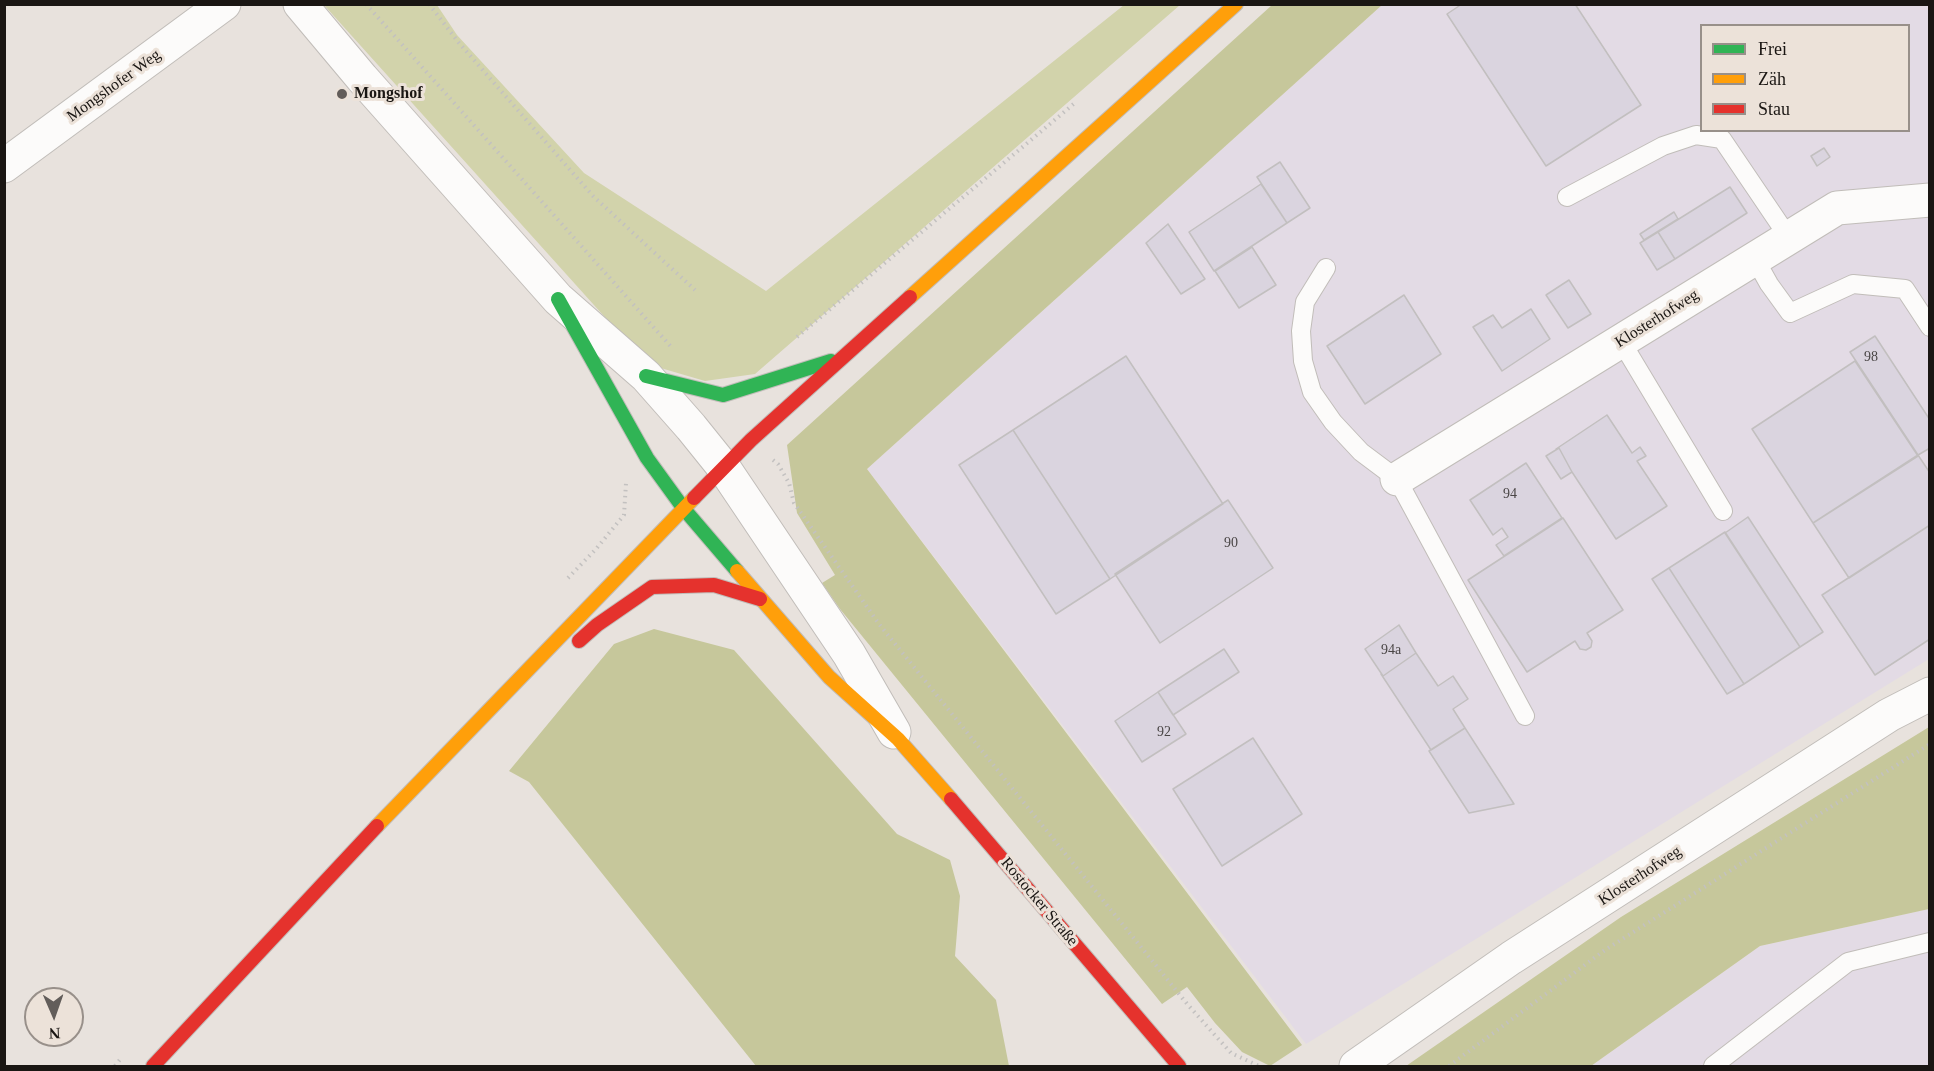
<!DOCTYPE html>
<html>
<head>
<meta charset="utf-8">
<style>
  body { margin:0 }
  #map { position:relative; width:1934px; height:1071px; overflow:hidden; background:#e8e2dd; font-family:Georgia,serif }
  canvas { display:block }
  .frame { position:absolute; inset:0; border:6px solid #1a1613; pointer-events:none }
  .legend { position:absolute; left:1700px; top:24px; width:210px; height:108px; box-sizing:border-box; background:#ece2d9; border:2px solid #98908a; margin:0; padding:8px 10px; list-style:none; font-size:18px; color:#1a1613 }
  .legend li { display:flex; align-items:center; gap:12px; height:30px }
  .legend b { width:30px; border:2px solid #98908a }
  .north { position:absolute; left:24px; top:987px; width:60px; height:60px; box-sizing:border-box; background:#ece2d9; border:2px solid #98908a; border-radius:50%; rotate:178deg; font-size:16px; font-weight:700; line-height:24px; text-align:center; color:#1a1613 }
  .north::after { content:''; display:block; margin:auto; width:21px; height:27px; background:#625d5a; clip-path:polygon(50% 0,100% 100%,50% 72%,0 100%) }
</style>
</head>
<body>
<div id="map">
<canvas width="1934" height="1071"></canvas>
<div class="frame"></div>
<ul class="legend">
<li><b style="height:8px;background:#30b455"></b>Frei</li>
<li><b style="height:8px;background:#ff9f0a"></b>Zäh</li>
<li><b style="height:8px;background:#e5322d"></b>Stau</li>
</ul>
<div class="north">N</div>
</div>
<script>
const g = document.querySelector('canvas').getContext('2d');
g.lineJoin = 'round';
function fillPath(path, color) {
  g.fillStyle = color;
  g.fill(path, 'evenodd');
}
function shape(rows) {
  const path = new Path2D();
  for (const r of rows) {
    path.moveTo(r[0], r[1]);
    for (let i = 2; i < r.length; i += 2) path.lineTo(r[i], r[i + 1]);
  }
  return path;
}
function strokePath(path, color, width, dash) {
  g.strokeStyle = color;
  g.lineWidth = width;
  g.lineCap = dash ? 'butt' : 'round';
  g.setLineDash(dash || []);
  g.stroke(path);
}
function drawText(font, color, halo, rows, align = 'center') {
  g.font = font + ' Georgia,serif';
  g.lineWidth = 6;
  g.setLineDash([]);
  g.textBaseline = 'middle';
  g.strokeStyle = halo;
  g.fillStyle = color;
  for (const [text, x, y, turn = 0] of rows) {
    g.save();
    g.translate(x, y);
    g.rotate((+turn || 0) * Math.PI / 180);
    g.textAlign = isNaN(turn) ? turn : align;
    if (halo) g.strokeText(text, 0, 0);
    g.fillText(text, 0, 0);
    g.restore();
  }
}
fillPath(shape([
  [1382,5,1929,5,1929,659,1306,1044,867,469],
  [1702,26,1908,26,1908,130,1702,130],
  [1929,909,1929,1066,1591,1066,1760,946]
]), '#e3dbe5');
fillPath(shape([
  [324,5,437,5,457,35,584,173,766,291,1124,5,1180,5,755,374,705,381,647,364]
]), '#d2d3ab');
fillPath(shape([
  [1272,5,1382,5,867,469,1302,1045,1270,1066,1242,1052,1215,1023,1187,987,1162,1004,840,609,822,583,835,575,797,513,787,445],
  [654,629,734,650,897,834,950,860,960,896,955,956,996,1000,1009,1066,756,1066,529,782,509,771,614,644],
  [1929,727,1929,909,1760,946,1591,1066,1406,1066,1621,917]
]), '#c6c79b');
const building = shape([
  [1462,4,1575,4,1641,105,1546,166,1447,14,1462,4],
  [1824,148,1830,157,1817,166,1811,156,1824,148],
  [1280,162,1310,208,1287,223,1257,177,1280,162],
  [1261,184,1287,223,1214,271,1189,232,1261,184],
  [1730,187,1747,213,1675,259,1658,232,1730,187],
  [1674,212,1678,219,1644,240,1640,234,1674,212],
  [1168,224,1205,279,1181,294,1146,243,1168,224],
  [1658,232,1675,259,1657,270,1640,243,1658,232],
  [1252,247,1276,285,1239,308,1215,271,1252,247],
  [1569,280,1591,314,1568,328,1546,295,1569,280],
  [1404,295,1441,354,1365,404,1327,346,1404,295],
  [1531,309,1550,339,1502,371,1473,327,1493,315,1502,328,1531,309],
  [1875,336,1930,420,1930,448,1918,455,1850,352,1875,336],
  [1126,356,1223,504,1110,579,1013,430,1126,356],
  [1855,361,1918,456,1813,523,1752,429,1855,361],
  [1607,415,1632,453,1640,447,1646,456,1637,461,1667,506,1616,539,1572,472,1559,448,1556,449,1607,415],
  [1013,430,1110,579,1056,614,959,465,1013,430],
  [1559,448,1572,472,1561,479,1546,456,1559,448],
  [1918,455,1930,473,1930,525,1849,578,1813,523,1918,455],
  [1526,463,1562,518,1504,556,1496,545,1508,537,1502,528,1493,535,1470,500,1526,463],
  [1228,500,1273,568,1160,643,1115,574,1228,500],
  [1748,517,1823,632,1800,647,1725,533,1748,517],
  [1563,518,1623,610,1587,633,1592,641,1591,647,1586,650,1580,649,1575,641,1527,672,1468,580,1563,518],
  [1930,525,1930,639,1875,675,1822,595,1930,525],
  [1725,532,1800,647,1744,684,1669,568,1725,532],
  [1669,568,1744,684,1727,694,1652,579,1669,568],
  [1399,625,1416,653,1383,676,1365,649,1399,625],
  [1224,649,1239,672,1173,715,1158,692,1224,649],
  [1416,653,1438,686,1453,676,1468,699,1453,709,1465,728,1431,750,1381,674,1383,676,1416,653],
  [1158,692,1186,734,1142,762,1115,721,1158,692],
  [1465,728,1514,804,1469,813,1429,751,1465,728],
  [1253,738,1302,814,1222,866,1173,789,1253,738]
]);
fillPath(building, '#dad4df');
strokePath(building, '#c2bfbf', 1.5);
const lane = shape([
  [1567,197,1663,146,1696,135,1722,139,1789,238],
  [1755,259,1769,284,1790,313,1853,284,1905,289,1930,327],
  [1326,268,1305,302,1301,331,1303,361,1312,392,1333,422,1361,452,1397,479,1525,716],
  [1621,341,1723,511],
  [1713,1066,1848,962,1930,942]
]);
const street = shape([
  [300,4,362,78,558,299,646,376,691,427,724,468,849,654,894,732],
  [4,166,224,4],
  [1397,479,1837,208,1930,200],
  [1356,1066,1511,958,1889,715,1930,694]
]);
const fast = shape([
  [558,299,647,458,684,509,737,571],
  [646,376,723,395,831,361]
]);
const slow = shape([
  [910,297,1236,4],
  [737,571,829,677,898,739,951,799],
  [377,826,694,498]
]);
const jam = shape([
  [694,498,751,440,910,297],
  [579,641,597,625,652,587,714,585,760,599],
  [951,799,1179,1066],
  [153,1066,377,826]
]);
strokePath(lane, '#c1bdb9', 20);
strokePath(street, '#c1bdb9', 35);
strokePath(fast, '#c1bdb9', 16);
strokePath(slow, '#c1bdb9', 16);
strokePath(jam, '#c1bdb9', 16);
strokePath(shape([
  [366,4,673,349],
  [429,4,459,43,593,196,695,290],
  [797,337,1076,102],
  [773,460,778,464,789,483,794,503,879,624,1188,1005,1231,1053,1259,1066],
  [568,578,596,549,624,515,626,483],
  [115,1066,122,1057],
  [1449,1066,1605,950,1930,744]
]), '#c3c1c0', 4, [1.5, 4.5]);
strokePath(lane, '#fcfbfa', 18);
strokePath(street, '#fcfbfa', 33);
strokePath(fast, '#30b455', 14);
strokePath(slow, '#ff9f0a', 14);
strokePath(jam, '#e5322d', 14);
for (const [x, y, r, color] of [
  [342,94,6,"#625d5a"]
]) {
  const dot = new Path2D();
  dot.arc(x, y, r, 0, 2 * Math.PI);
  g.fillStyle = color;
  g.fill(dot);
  strokePath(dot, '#ece2d9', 2);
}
drawText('14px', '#4a4646', null, [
  ["98",1871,357],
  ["94",1510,494],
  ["90",1231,543],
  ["94a",1391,650],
  ["92",1164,732]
]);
drawText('16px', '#1a1613', '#ece2d9', [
  ["Mongshofer Weg",114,86,-36],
  ["Klosterhofweg",1657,319,-32],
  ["Klosterhofweg",1640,876,-33],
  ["Rostocker Straße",1039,902,50]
]);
drawText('bold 16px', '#1a1613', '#ece2d9', [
  ["Mongshof",354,94]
], 'left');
</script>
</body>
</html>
